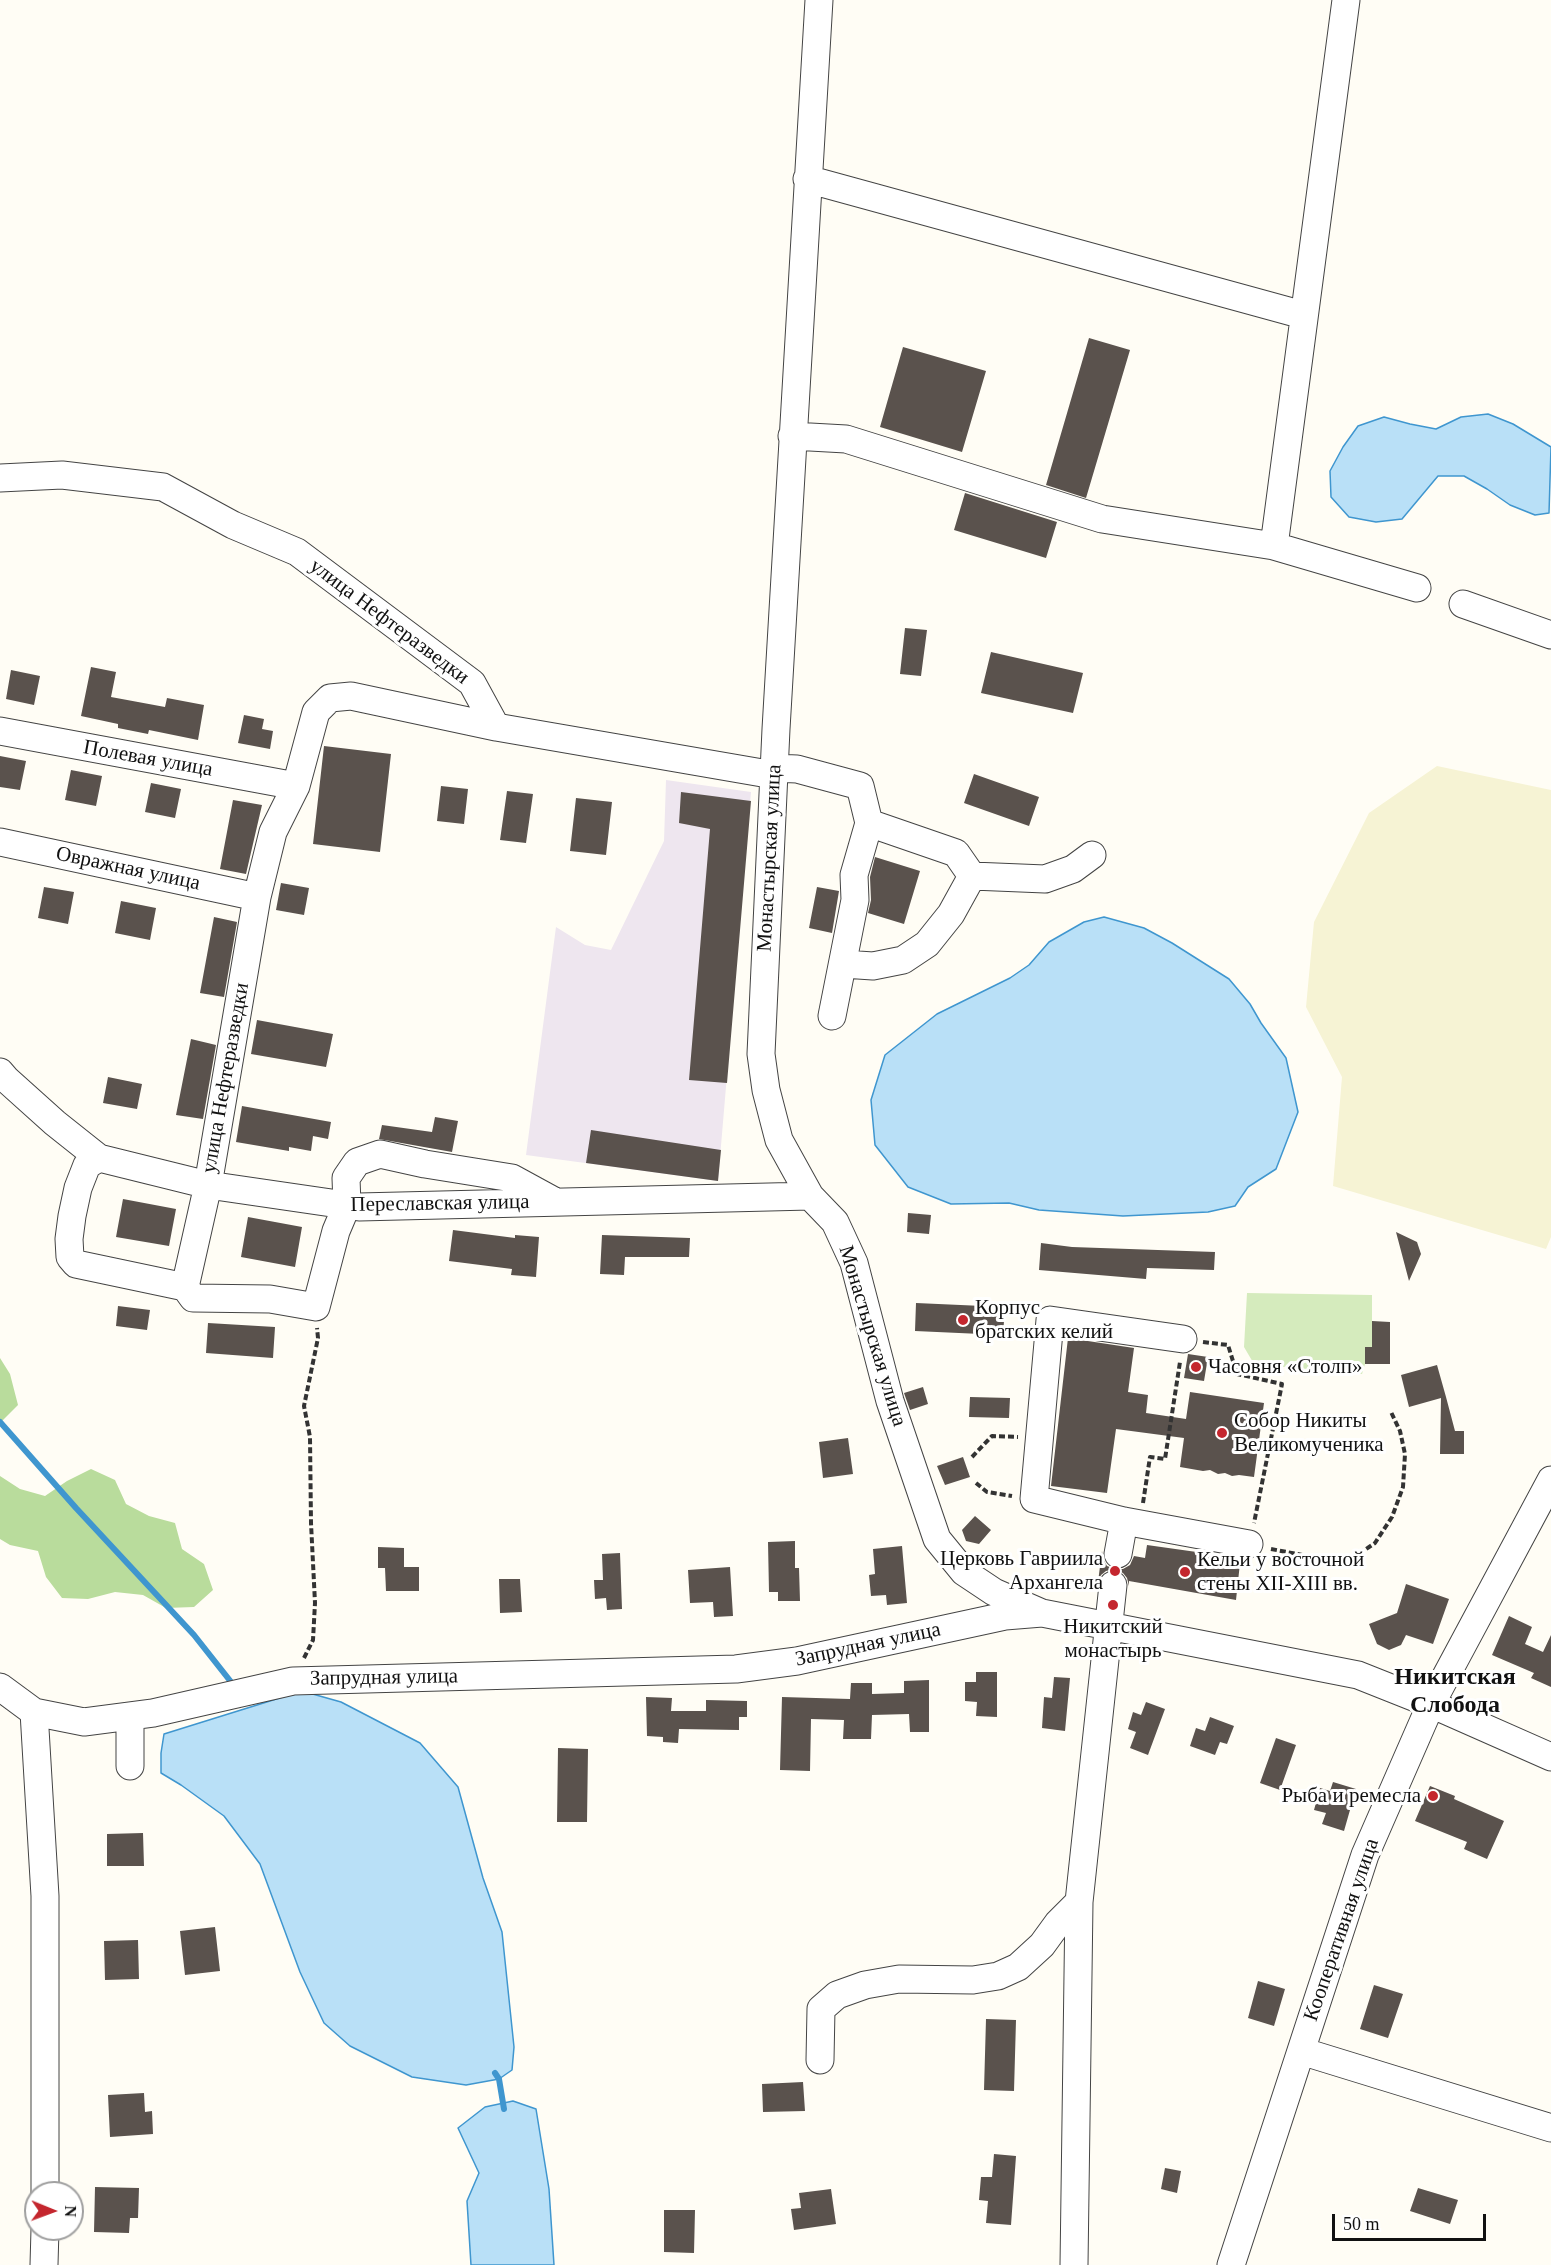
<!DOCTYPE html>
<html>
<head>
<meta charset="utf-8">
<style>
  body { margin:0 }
  #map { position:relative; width:1551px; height:2265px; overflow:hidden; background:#fffdf5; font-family:"Times New Roman",serif }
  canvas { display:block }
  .north { position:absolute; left:24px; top:2181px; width:60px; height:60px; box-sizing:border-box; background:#fff; border:2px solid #a0a0a0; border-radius:50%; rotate:91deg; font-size:16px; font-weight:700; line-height:24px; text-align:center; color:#111 }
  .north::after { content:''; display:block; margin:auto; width:21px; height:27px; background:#c4262e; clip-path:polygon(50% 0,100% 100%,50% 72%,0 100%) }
  .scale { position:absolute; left:1332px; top:2214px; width:154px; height:27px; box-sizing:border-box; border:3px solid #111; border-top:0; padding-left:8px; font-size:18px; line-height:21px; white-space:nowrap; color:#111; -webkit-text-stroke:4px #fff; paint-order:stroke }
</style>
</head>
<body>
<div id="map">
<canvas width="1551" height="2265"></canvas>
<div class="north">N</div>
<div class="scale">50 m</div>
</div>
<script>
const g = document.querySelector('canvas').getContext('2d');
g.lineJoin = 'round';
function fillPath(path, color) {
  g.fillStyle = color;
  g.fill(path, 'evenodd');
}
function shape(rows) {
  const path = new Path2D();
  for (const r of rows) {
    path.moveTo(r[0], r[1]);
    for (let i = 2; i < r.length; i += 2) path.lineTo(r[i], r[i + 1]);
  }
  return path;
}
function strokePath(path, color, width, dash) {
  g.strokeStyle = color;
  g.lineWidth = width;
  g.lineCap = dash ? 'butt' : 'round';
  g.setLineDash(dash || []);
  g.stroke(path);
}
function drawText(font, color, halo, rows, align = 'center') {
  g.font = font + ' "Times New Roman",serif';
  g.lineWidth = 6;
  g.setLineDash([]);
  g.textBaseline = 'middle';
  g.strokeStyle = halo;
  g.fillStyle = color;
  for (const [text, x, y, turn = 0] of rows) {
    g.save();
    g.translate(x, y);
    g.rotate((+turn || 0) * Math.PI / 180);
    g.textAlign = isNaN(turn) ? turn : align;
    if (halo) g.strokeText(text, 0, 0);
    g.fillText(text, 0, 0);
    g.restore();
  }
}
fillPath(shape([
  [666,780,751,792,718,1181,526,1155,556,927,585,945,611,950,664,841]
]), '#eee6ef');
fillPath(shape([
  [1437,766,1551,790,1551,1237,1546,1249,1333,1186,1342,1077,1306,1007,1314,922,1369,813]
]), '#f6f3d4');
fillPath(shape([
  [1247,1293,1372,1295,1372,1347,1365,1348,1365,1364,1362,1374,1254,1364,1244,1347]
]), '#d5ebbd');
fillPath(shape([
  [0,1358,10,1374,18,1405,0,1423],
  [91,1469,115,1480,126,1504,149,1516,175,1523,182,1549,204,1564,213,1590,194,1607,166,1608,143,1595,115,1592,88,1599,62,1598,46,1577,38,1551,10,1545,0,1539,0,1476,20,1489,45,1496,67,1481]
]), '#b9dc9c');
const water = shape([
  [1488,414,1513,424,1551,447,1549,513,1535,515,1510,505,1487,489,1464,476,1438,476,1402,519,1376,522,1349,517,1331,497,1330,471,1343,447,1358,426,1384,417,1410,424,1436,429,1461,417,1488,414],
  [1104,917,1144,928,1172,943,1229,979,1250,1004,1261,1023,1286,1058,1298,1112,1276,1169,1248,1187,1235,1206,1208,1212,1123,1216,1039,1210,1009,1203,951,1204,908,1187,875,1145,871,1100,885,1055,937,1014,1010,978,1029,965,1049,942,1084,922,1104,917],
  [302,1691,341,1702,420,1743,458,1787,483,1878,502,1932,514,2047,512,2070,499,2079,466,2085,412,2077,350,2046,324,2023,300,1972,260,1864,224,1816,181,1785,161,1773,161,1753,164,1734,302,1691],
  [513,2101,536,2109,549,2189,554,2265,471,2265,467,2201,479,2173,458,2128,485,2107,513,2101]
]);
fillPath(water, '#b9e0f7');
strokePath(water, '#3f96cf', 1.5);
strokePath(shape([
  [0,1422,76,1508,194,1635,235,1687],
  [495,2073,499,2079,504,2109]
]), '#3f96cf', 6);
fillPath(shape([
  [1089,338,1130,350,1086,498,1046,485],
  [903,347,986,371,962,452,880,427],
  [965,493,1057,522,1046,558,954,530],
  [905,628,927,630,921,676,900,674],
  [991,652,1083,673,1073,713,981,693],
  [91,667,116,672,111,697,165,707,167,698,204,705,198,740,149,730,148,734,118,728,118,724,81,716],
  [11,670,40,676,34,705,6,699],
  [244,715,264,719,262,729,273,731,270,749,238,743],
  [324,746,391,754,380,852,313,844],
  [0,756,26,761,20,790,0,787],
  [71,770,102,776,96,806,65,800],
  [974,774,1039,797,1029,826,964,803],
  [151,783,181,789,175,818,145,812],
  [441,786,468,789,464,824,437,821],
  [507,791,533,794,526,843,500,840],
  [681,792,751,801,727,1083,689,1080,710,829,679,823],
  [576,798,612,802,606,855,570,851],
  [233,800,262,805,246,874,220,869],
  [875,857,920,871,904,924,868,913,871,900,870,877],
  [281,883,309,888,304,915,276,910],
  [44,887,74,892,68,924,38,918],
  [817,887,839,891,832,933,809,928],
  [121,901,156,908,150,940,115,933],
  [214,917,237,922,224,997,200,993],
  [257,1020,333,1034,326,1067,251,1054],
  [191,1039,216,1045,203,1119,176,1115],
  [108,1077,142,1084,137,1109,103,1103],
  [242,1106,331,1122,328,1139,313,1136,311,1151,289,1147,289,1151,236,1142],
  [435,1117,458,1121,452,1152,379,1139,382,1125,432,1132],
  [591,1130,721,1150,718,1181,586,1163],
  [123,1199,176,1209,169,1246,116,1237],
  [908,1213,931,1215,929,1234,907,1232],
  [248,1217,302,1227,295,1267,241,1257],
  [453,1230,515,1238,515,1235,539,1237,536,1277,511,1275,512,1269,449,1261],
  [1396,1232,1417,1242,1421,1254,1409,1281],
  [602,1235,690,1238,689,1257,625,1257,624,1275,600,1274],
  [1041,1243,1072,1247,1215,1252,1214,1270,1147,1268,1146,1279,1039,1270],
  [916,1303,1005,1307,1003,1335,915,1331],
  [118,1306,150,1310,147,1330,116,1326],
  [1372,1321,1390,1322,1390,1364,1365,1364,1365,1347,1372,1347],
  [208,1323,275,1327,273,1358,206,1353],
  [1068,1338,1134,1348,1128,1392,1148,1395,1146,1413,1186,1419,1190,1392,1264,1403,1254,1477,1239,1475,1232,1476,1225,1473,1218,1474,1210,1470,1203,1471,1180,1467,1184,1438,1116,1429,1107,1493,1051,1486],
  [1188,1354,1208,1357,1204,1381,1184,1378],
  [1437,1365,1446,1397,1444,1397,1446,1397,1455,1431,1464,1431,1464,1454,1440,1454,1441,1398,1409,1407,1401,1375],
  [923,1387,928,1404,910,1410,904,1393],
  [970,1397,1010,1398,1009,1418,969,1417],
  [848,1438,853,1474,823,1478,819,1442],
  [963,1457,970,1477,945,1485,937,1466],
  [975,1516,991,1530,979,1544,966,1541,962,1530],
  [795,1541,795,1568,799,1568,800,1601,778,1601,778,1592,769,1592,768,1542],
  [1147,1545,1225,1556,1224,1561,1240,1563,1236,1600,1129,1581,1129,1586,1127,1578,1123,1573,1115,1569,1106,1571,1101,1575,1098,1582,1102,1551,1103,1559,1107,1566,1115,1569,1123,1569,1130,1565,1134,1556,1145,1558],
  [902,1546,907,1603,887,1605,886,1595,871,1596,869,1575,875,1574,873,1549],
  [378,1547,404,1548,404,1567,419,1567,419,1591,386,1591,385,1568,378,1568],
  [620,1553,622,1609,607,1610,606,1598,595,1599,594,1580,603,1580,602,1554],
  [730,1567,733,1616,714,1617,713,1602,690,1603,688,1570],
  [499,1579,520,1579,522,1612,500,1613],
  [1406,1584,1449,1599,1433,1644,1406,1635,1401,1645,1389,1650,1377,1644,1369,1624,1397,1613],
  [1509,1616,1532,1627,1525,1644,1543,1652,1551,1635,1551,1687,1531,1678,1534,1673,1492,1655],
  [976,1672,997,1672,997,1717,976,1716,977,1702,965,1701,965,1682,976,1682],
  [1054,1677,1070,1678,1065,1731,1042,1728,1044,1697,1052,1698],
  [929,1680,929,1732,910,1732,909,1714,872,1715,871,1739,843,1739,844,1720,811,1719,810,1771,780,1770,782,1697,850,1699,851,1683,872,1683,872,1694,904,1693,904,1681],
  [646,1697,672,1698,671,1711,706,1711,706,1700,747,1701,747,1717,739,1717,739,1730,679,1729,678,1743,663,1742,663,1737,647,1736],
  [1146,1702,1165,1709,1148,1755,1130,1748,1136,1732,1128,1729,1133,1712,1141,1715],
  [1210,1717,1234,1726,1227,1744,1220,1742,1215,1755,1190,1746,1196,1728,1205,1731],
  [1276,1738,1296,1745,1280,1790,1260,1783],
  [558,1748,588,1749,587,1822,557,1822],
  [1333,1782,1356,1789,1344,1831,1322,1824,1326,1813,1314,1810,1320,1788,1330,1791],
  [1430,1786,1455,1796,1454,1799,1504,1821,1487,1859,1464,1849,1467,1842,1415,1821],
  [143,1833,144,1866,107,1866,107,1834],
  [215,1927,220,1971,185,1975,180,1931],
  [138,1940,139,1979,105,1980,104,1941],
  [1258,1981,1285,1989,1274,2026,1248,2018],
  [1374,1985,1403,1994,1388,2038,1360,2029],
  [986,2019,1016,2020,1014,2091,984,2090],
  [803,2082,805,2111,763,2112,762,2084],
  [144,2093,145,2112,152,2111,153,2134,110,2137,108,2095],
  [994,2154,1016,2156,1011,2225,986,2223,988,2201,979,2200,981,2177,992,2177],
  [1165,2168,1181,2171,1177,2193,1161,2189],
  [95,2187,139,2188,138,2218,130,2218,129,2233,94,2232],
  [1418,2188,1458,2200,1450,2224,1410,2211],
  [831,2189,836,2224,794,2230,791,2209,801,2208,799,2193],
  [664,2210,695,2210,694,2253,664,2252]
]), '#5a524d');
const minor = shape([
  [819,0,776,729,761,1054,766,1090,779,1140,810,1196,835,1222,854,1263,890,1401,937,1539,964,1572,994,1592,1042,1613],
  [807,179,1303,315],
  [792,436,846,439,1102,519,1274,546,1417,588],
  [0,478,62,475,163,487,233,525,297,552,472,683,496,727,351,696,330,698,316,712,296,786,273,832,257,897,208,1185,185,1287],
  [1274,546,1346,0],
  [1463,604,1551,635],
  [496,727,774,775],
  [0,731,296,786],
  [774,768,797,769,860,786,869,823,956,853,972,876,1045,879,1073,869,1092,855],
  [0,842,257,897],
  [843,964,873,966,903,960,927,944,951,914,972,876],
  [832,1016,855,900,854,875,869,823],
  [0,1072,6,1079,55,1123,99,1158,208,1185,359,1207,810,1196],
  [99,1158,87,1165,78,1188,72,1216,69,1239,70,1257,76,1264,185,1287,193,1298,270,1299,316,1307,336,1231,347,1205,346,1178,357,1162,380,1154,425,1164,512,1178,556,1202],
  [1183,1339,1050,1320,1034,1499,1124,1521,1249,1544],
  [1118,1554,1124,1521],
  [0,1687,34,1712,84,1722,153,1713,293,1681,736,1669,797,1661,1005,1616,1042,1613,1358,1675,1431,1704,1551,1757],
  [34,1712,45,1896,45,2193],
  [130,1717,130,1766],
  [1301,2051,1551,2128],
  [820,2060,821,2009,837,1995,865,1985,899,1979,973,1980,998,1976,1018,1967,1042,1945,1058,1923,1079,1902],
  [44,2265,45,2229],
  [1074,2265,1079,1902,1113,1585],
  [1231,2265,1365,1855,1431,1704,1551,1480]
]);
strokePath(minor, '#444', 29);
strokePath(shape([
  [1203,1342,1228,1345,1237,1374,1282,1384,1254,1523],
  [972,1457,992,1436,1018,1437],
  [976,1483,987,1492,1012,1496],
  [1143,1503,1150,1457,1165,1459,1180,1362],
  [1271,1549,1329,1560,1354,1557,1375,1543,1392,1517,1403,1487,1405,1454,1400,1431,1391,1412],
  [304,1658,313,1640,315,1603,311,1523,310,1437,304,1406,318,1338,317,1328]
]), '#333', 4, [6, 3]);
strokePath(minor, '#fff', 27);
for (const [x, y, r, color] of [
  [963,1320,6,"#c4262e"],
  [1196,1367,6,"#c4262e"],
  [1222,1433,6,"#c4262e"],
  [1115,1571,6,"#c4262e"],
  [1185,1572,6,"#c4262e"],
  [1113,1605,6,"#c4262e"],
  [1433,1796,6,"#c4262e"]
]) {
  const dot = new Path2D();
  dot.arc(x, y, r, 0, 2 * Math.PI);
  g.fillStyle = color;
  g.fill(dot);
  strokePath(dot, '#fff', 2);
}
drawText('21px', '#111', '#fff', [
  ["улица Нефтеразведки",389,622,37],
  ["Полевая улица",148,759,10],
  ["Монастырская улица",770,858,-87],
  ["Овражная улица",128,869,12],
  ["улица Нефтеразведки",226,1078,-80],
  ["Переславская улица",440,1204,-1],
  ["Монастырская улица",872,1336,73],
  ["Запрудная улица",868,1645,-12],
  ["Запрудная улица",384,1678,-1],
  ["Кооперативная улица",1342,1930,-71]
]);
drawText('21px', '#111', '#fff', [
  ["Корпус",975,1308],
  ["братских келий",975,1332],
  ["Часовня «Столп»",1208,1367],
  ["Собор Никиты",1234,1421],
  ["Великомученика",1234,1445],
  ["Церковь Гавриила",1103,1559,"right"],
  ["Архангела",1103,1583,"right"],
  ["Кельи у восточной",1197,1560],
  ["стены XII-XIII вв.",1197,1584],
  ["Никитский",1113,1627,"center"],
  ["монастырь",1113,1651,"center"],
  ["Рыба и ремесла",1421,1796,"right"]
], 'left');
drawText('bold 24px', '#111', '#fff', [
  ["Никитская",1455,1678],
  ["Слобода",1455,1706]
]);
</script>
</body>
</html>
